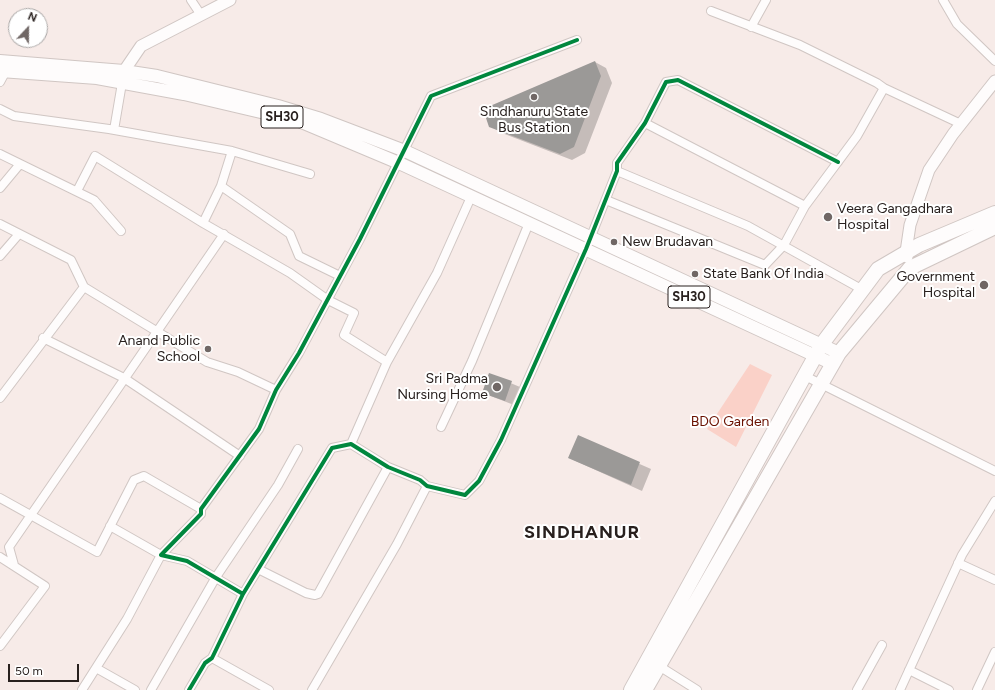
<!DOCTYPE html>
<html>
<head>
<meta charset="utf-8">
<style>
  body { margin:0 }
  #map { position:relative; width:995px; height:690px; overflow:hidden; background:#f7ebe8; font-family:Figtree,sans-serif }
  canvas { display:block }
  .north { position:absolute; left:8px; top:8px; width:40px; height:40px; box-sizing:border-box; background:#fff; border:1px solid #a9a6a5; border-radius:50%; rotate:22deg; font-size:11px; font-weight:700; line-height:16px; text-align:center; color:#28201e }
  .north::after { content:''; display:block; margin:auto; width:14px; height:18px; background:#706765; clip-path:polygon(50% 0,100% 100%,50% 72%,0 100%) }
  .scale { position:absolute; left:8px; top:664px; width:71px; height:18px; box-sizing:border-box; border:2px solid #28201e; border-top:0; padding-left:5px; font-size:12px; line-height:14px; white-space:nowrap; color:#28201e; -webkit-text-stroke:3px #fff; paint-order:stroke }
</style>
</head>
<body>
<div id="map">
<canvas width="995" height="690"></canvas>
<div class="north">N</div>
<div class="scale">50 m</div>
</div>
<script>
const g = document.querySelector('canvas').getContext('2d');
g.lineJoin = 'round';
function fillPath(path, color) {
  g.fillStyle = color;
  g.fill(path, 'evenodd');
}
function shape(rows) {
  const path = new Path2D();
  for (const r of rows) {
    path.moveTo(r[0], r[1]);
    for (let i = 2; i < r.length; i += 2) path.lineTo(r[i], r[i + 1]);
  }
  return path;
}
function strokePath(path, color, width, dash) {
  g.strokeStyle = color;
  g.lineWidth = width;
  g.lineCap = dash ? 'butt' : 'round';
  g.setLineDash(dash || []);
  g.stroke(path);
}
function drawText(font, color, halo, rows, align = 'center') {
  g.font = font + ' Figtree,sans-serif';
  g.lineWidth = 4;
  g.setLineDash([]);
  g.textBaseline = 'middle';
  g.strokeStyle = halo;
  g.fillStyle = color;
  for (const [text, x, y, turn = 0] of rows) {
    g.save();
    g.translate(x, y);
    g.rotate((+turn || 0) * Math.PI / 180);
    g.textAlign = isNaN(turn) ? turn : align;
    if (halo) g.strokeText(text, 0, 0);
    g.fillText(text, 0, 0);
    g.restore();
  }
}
fillPath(shape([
  [750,364,772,375,736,447,707,429]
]), '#fad1c8');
fillPath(shape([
  [595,62,606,68,612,83,585,153,572,160,502,133,490,126],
  [489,374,520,387,514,405,483,393],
  [578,437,651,469,642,491,569,458]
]), '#0003');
fillPath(shape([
  [595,61,601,76,574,147,560,154,489,127,483,109],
  [489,373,512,381,505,401,482,393],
  [578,435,640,462,631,485,568,458]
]), '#9b9997');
const street = shape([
  [191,0,201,15],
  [943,0,957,24,995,61],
  [711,11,800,45,877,83,884,88,961,124],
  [751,27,766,0],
  [0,82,8,67],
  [0,109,14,116,109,129,232,151,310,174],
  [645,123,805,206],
  [114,130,122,83],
  [0,154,94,200,121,231],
  [617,171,748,226,863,290],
  [221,186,290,234,299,256,340,276],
  [0,188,20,164],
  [77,191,95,156,203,223,290,273,328,300,354,313,344,335,387,362],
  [606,200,765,265,784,245,805,206,857,136,884,88],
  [203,223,221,186,232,151],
  [0,224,71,260,84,287,207,362,238,372,276,390],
  [0,256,19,234],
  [43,338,124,378,240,456],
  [805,376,995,471],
  [0,398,84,287],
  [441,427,472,361,529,223],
  [351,444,387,362,437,273,471,197],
  [0,498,97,552,134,480,144,476,201,509],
  [0,557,45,586,0,646],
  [958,563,995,580],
  [14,565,9,547,224,234],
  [260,570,306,593,315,595,318,594,388,467],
  [243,594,187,561,161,555,201,514,201,509,259,429,276,390,299,353,360,239,431,96,577,40],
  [212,658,269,690],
  [659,666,697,690],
  [96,668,135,690],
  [909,670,949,690],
  [82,690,127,619,161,555,110,526],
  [151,690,216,577,278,485,298,449],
  [189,690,205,663,212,658,243,594,332,448,351,444,388,467,420,480,427,486,465,495,479,481,501,440,586,249,617,171,617,163,645,123,666,82,678,80,838,162],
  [312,690,397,544,427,486],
  [857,690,882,645],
  [900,690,962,555,995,501],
  [977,690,995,652]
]);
const secondary = shape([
  [123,78,124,71,141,46,230,0],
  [907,257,906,252,910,225,929,170,953,134,995,81]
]);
const primary = shape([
  [0,61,124,71,157,76,278,106,321,119,405,151,839,353],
  [0,71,97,78,184,94,299,121,399,163,833,364]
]);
const highway = shape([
  [631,690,822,344,878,269,919,245,995,213],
  [645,690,839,353,910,268,995,227]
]);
strokePath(street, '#d0c6c3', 10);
strokePath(secondary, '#d0c6c3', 13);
strokePath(primary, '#d0c6c3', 14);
strokePath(highway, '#d0c6c3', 16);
strokePath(street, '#fefcfc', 8);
strokePath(secondary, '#fefcfc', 11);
strokePath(primary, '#fefcfc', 12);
strokePath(highway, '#fefcfc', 14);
strokePath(shape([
  [243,594,187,561,161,555,201,514,201,509,259,429,276,390,299,353,360,239,431,96,577,40],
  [189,690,205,663,212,658,243,594,332,448,351,444,388,467,420,480,427,486,465,495,479,481,501,440,586,249,617,171,617,163,645,123,666,82,678,80,838,162]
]), '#00873e', 4);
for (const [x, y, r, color] of [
  [534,97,4,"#706765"],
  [828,217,5,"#706765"],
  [614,242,4,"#706765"],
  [695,274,4,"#706765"],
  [984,285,5,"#706765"],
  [208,349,4,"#706765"],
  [497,387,5,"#706765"]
]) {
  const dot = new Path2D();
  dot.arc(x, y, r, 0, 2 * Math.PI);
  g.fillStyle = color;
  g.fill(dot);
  strokePath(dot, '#fff', 1.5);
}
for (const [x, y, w] of [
  [282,117,42],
  [689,297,42]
]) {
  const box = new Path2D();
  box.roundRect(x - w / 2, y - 11, w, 22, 3);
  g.fillStyle = '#fff';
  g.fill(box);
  strokePath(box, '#28201e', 1);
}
drawText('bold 13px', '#28201e', null, [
  ["SH30",282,117],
  ["SH30",689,297]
]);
drawText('14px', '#28201e', '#fff', [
  ["Sindhanuru State",534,112,"center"],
  ["Bus Station",534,128,"center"],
  ["Veera Gangadhara",837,209],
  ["Hospital",837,225],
  ["New Brudavan",622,242],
  ["State Bank Of India",703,274],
  ["Government",975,277,"right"],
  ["Hospital",975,293,"right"],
  ["Anand Public",200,341,"right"],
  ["School",200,357,"right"],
  ["Sri Padma",488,379,"right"],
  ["Nursing Home",488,395,"right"]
], 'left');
drawText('14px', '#6a1101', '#fff', [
  ["BDO Garden",730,422]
]);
g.letterSpacing = '1px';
drawText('bold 18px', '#28201e', '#fff', [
  ["SINDHANUR",582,533]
]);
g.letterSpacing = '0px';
</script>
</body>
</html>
